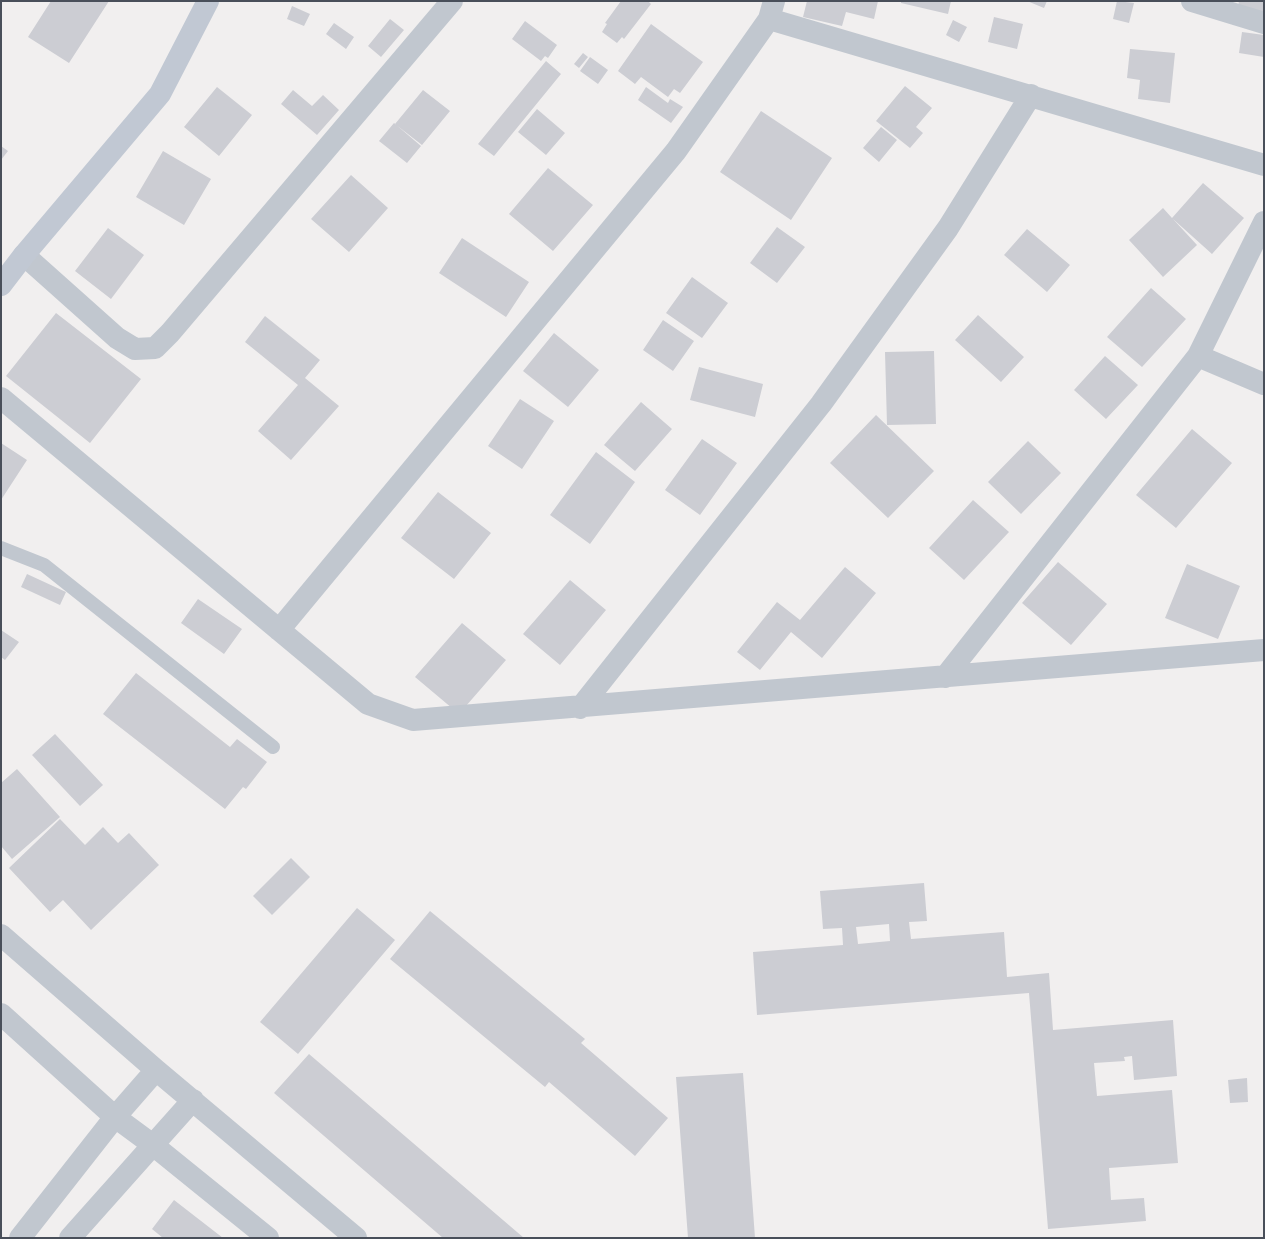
<!DOCTYPE html>
<html>
<head>
<meta charset="utf-8">
<style>
  body { margin:0 }
  #map { position:relative; width:1265px; height:1239px; overflow:hidden; background:#f1efef; font-family:"Exo 2",sans-serif }
  canvas { display:block }
  .frame { position:absolute; inset:0; border:2px solid #494f5a; pointer-events:none }
</style>
</head>
<body>
<div id="map">
<canvas width="1265" height="1239"></canvas>
<div class="frame"></div>
</div>
<script>
const g = document.querySelector('canvas').getContext('2d');
g.lineJoin = 'round';
function fillPath(path, color) {
  g.fillStyle = color;
  g.fill(path, 'evenodd');
}
function shape(rows) {
  const path = new Path2D();
  for (const r of rows) {
    path.moveTo(r[0], r[1]);
    for (let i = 2; i < r.length; i += 2) path.lineTo(r[i], r[i + 1]);
  }
  return path;
}
function strokePath(path, color, width, dash) {
  g.strokeStyle = color;
  g.lineWidth = width;
  g.lineCap = dash ? 'butt' : 'round';
  g.setLineDash(dash || []);
  g.stroke(path);
}
fillPath(shape([
  [51,1,109,1,69,63,28,37],
  [621,1,648,1,651,4,624,39,622,37,617,43,602,32,607,24,605,23],
  [807,1,878,1,874,19,846,12,842,26,803,17],
  [901,1,951,1,948,14,901,3],
  [1027,1,1047,1,1044,8],
  [1117,1,1134,3,1129,23,1113,19],
  [1239,1,1264,1,1264,17,1237,11],
  [292,6,310,14,304,26,287,19],
  [994,17,1023,24,1017,49,988,42],
  [390,19,404,30,381,57,368,46],
  [953,20,967,27,959,42,946,35],
  [525,21,557,45,548,58,545,56,541,61,512,39],
  [334,23,354,37,346,49,326,34],
  [651,24,703,62,680,93,674,89,668,97,641,77,635,84,618,71],
  [1242,32,1264,35,1264,57,1239,53],
  [1130,49,1175,53,1170,103,1138,99,1140,80,1127,78],
  [583,53,588,57,579,68,574,64],
  [590,57,608,70,598,84,580,71],
  [546,61,561,74,494,156,478,144],
  [905,86,932,108,916,127,923,133,910,148,876,121],
  [217,87,252,115,219,156,184,127],
  [646,87,668,103,670,99,683,107,671,123,638,100],
  [293,90,312,106,323,95,339,110,317,135,281,104],
  [423,90,450,111,422,145,395,124],
  [537,109,565,133,546,155,518,132],
  [761,111,832,158,791,220,720,172],
  [394,123,421,146,407,163,379,141],
  [881,127,897,140,879,162,863,148],
  [1,146,8,151,1,160],
  [163,151,211,179,184,225,136,197],
  [548,168,593,205,553,251,509,214],
  [351,175,388,208,349,252,311,219],
  [1203,183,1244,218,1212,254,1173,219,1197,245,1163,277,1129,240,1163,208,1172,218],
  [777,227,805,247,777,283,750,263],
  [108,228,144,255,111,299,75,271],
  [1027,229,1070,265,1047,292,1004,255],
  [462,238,529,282,506,317,439,273],
  [692,277,728,303,702,338,666,313],
  [1151,288,1186,319,1142,367,1107,337],
  [56,313,141,379,90,443,6,376],
  [978,315,1024,357,1001,382,955,340],
  [265,316,320,360,305,378,339,406,291,460,258,431,298,385,245,342],
  [663,320,694,341,673,371,643,350],
  [554,333,599,370,568,407,523,371],
  [934,351,936,424,887,425,885,352],
  [1105,356,1138,385,1106,419,1074,390],
  [699,367,763,384,755,417,690,400],
  [520,399,554,421,522,469,488,446],
  [641,402,672,429,635,471,604,445],
  [876,415,934,471,888,518,830,463],
  [1192,429,1232,463,1176,528,1136,495],
  [702,439,737,463,700,515,665,490],
  [1028,441,1061,473,1021,514,988,482],
  [1,443,27,460,1,500],
  [596,452,635,482,590,544,550,515],
  [438,492,491,533,454,579,401,538],
  [973,500,1009,532,964,580,929,548],
  [1058,562,1107,604,1071,645,1022,603],
  [1187,564,1240,586,1218,639,1165,618],
  [845,567,876,593,822,658,791,632,760,670,737,652,777,602,800,620],
  [27,574,66,592,60,605,21,587],
  [570,580,606,610,560,665,523,634],
  [198,599,242,629,224,654,181,623],
  [462,623,506,660,459,714,415,677],
  [1,630,19,642,5,660,1,657],
  [136,673,230,747,237,739,267,762,246,789,243,787,225,809,103,714],
  [55,734,103,785,80,806,32,755],
  [17,769,60,817,12,859,1,846,1,783],
  [60,819,85,845,103,827,118,843,129,833,159,865,91,930,63,900,50,912,9,868],
  [291,858,310,877,272,915,253,896],
  [924,883,927,921,909,922,911,939,1004,932,1007,977,1049,973,1053,1030,1173,1020,1177,1076,1134,1080,1132,1056,1124,1057,1125,1061,1094,1063,1097,1096,1172,1090,1178,1163,1109,1168,1111,1200,1144,1198,1146,1221,1048,1229,1029,993,757,1015,753,952,843,945,842,928,823,929,820,891],
  [889,924,890,941,858,944,856,927],
  [357,908,395,940,298,1054,260,1022],
  [430,911,585,1039,581,1043,668,1118,635,1156,549,1082,545,1087,390,959],
  [309,1054,524,1238,443,1238,274,1093],
  [743,1073,755,1238,688,1238,676,1077],
  [1247,1078,1248,1102,1230,1103,1228,1080],
  [174,1200,223,1238,163,1238,152,1229]
]), '#cccdd3');
strokePath(shape([
  [1,548,44,565,273,747]
]), '#c1c7cf', 14);
strokePath(shape([
  [774,1,769,19,1264,165],
  [1192,1,1264,23],
  [24,255,117,338,135,349,155,348,170,333,452,1],
  [1198,356,1264,384],
  [1,398,368,704,413,720,1264,650],
  [279,630,676,151,769,19],
  [945,677,1198,356,1264,222],
  [580,708,821,404,948,228,1031,95],
  [1,935,156,1070,356,1238],
  [1,1014,115,1117,153,1145,268,1238],
  [20,1238,115,1117,156,1070],
  [70,1238,193,1100]
]), '#c1c7cf', 22);
strokePath(shape([
  [1,285,24,255,160,94,208,1]
]), '#c1c8d3', 22);
</script>
</body>
</html>
